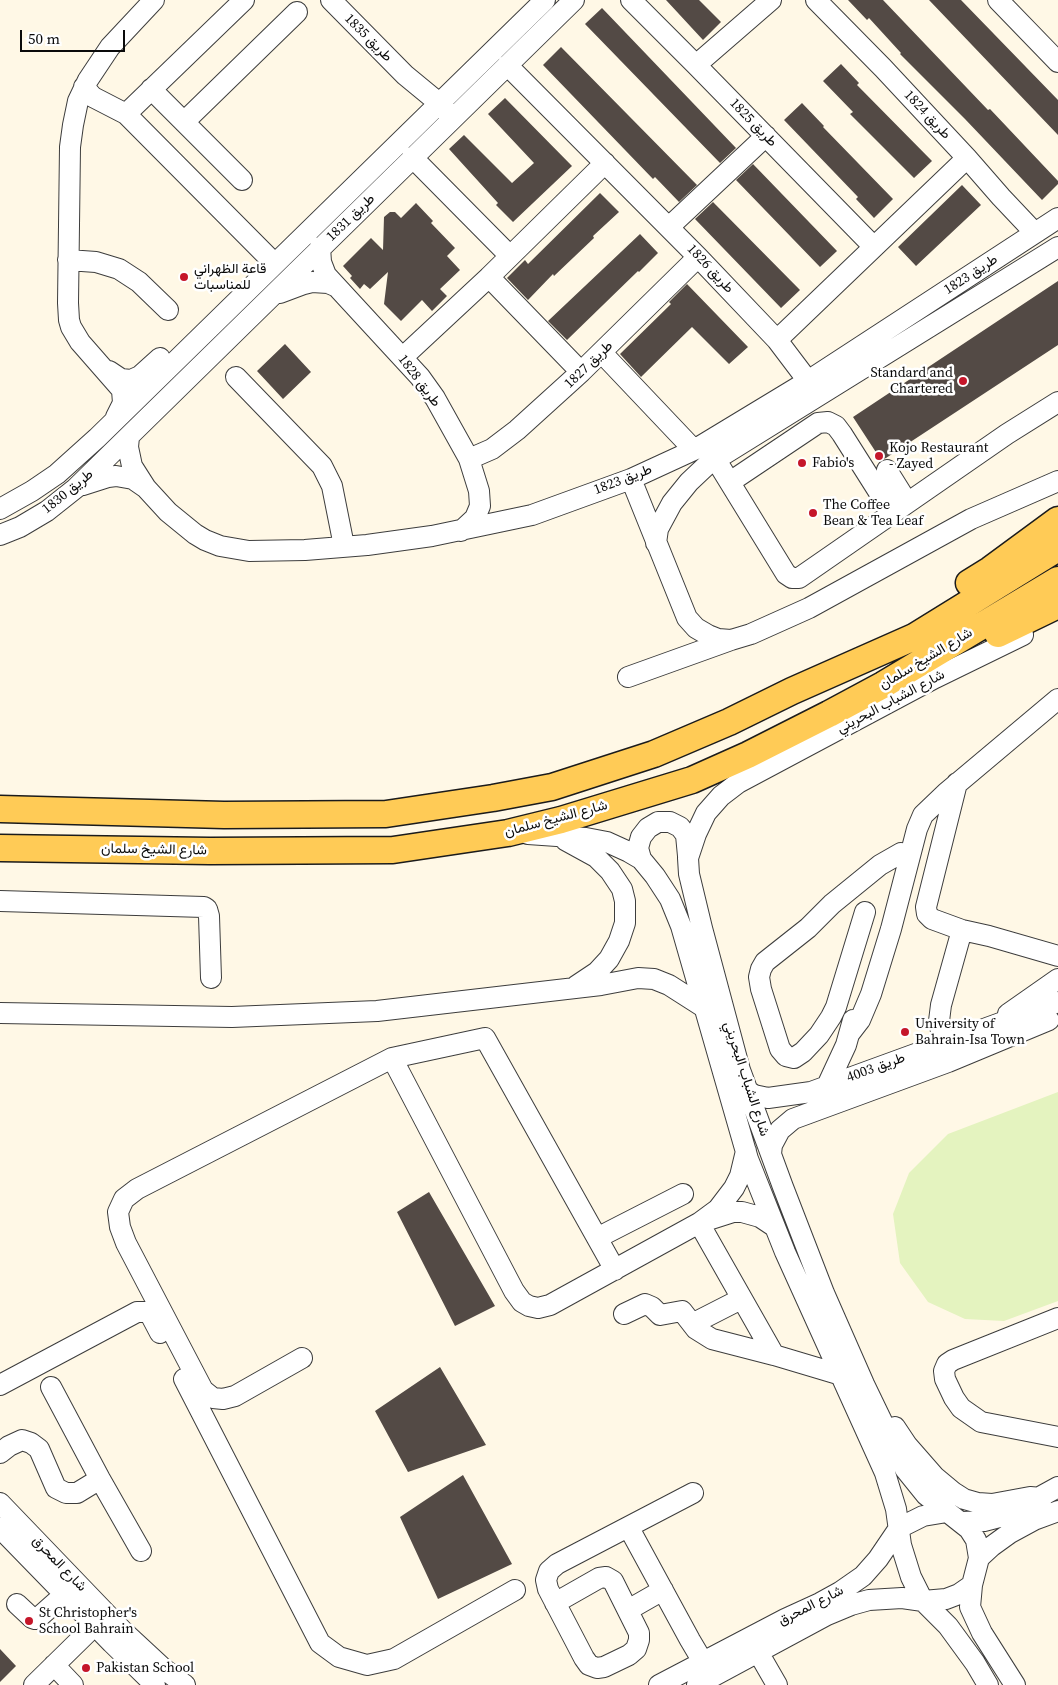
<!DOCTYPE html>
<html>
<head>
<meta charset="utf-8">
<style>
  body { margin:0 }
  #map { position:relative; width:1058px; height:1685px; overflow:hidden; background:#fff8e6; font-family:"Source Serif 4",serif }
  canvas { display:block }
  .scale { position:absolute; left:20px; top:30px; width:105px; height:22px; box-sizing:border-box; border:2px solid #0a0a0a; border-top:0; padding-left:6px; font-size:15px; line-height:18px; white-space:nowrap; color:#0a0a0a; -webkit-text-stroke:4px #fff; paint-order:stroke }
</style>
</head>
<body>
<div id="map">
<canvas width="1058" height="1685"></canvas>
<div class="scale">50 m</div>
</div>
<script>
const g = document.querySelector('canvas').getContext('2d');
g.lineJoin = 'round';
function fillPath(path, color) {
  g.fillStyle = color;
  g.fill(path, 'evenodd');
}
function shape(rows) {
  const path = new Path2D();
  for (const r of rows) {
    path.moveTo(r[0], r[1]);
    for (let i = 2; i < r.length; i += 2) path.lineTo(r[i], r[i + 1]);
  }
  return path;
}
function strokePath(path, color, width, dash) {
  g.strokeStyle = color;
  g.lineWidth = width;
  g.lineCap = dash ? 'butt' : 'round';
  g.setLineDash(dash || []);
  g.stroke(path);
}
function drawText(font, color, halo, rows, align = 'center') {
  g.font = font + ' "Source Serif 4",Vazirmatn,serif';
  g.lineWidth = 5;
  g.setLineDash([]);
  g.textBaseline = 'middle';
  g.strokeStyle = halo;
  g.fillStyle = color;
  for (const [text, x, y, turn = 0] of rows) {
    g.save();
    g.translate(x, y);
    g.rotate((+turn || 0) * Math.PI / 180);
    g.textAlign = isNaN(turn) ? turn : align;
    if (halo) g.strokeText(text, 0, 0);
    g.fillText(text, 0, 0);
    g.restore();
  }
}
fillPath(shape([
  [1058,1092,1058,1301,1004,1321,965,1319,928,1302,900,1263,893,1214,909,1173,948,1134]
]), '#e4f3bf');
fillPath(shape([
  [666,0,699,0,721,22,703,40],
  [848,0,883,0,988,110,990,109,1058,181,1058,184,1042,200,965,119,900,54,901,53,869,18,867,20],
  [929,0,961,0,1058,100,1058,135],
  [602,8,736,148,720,163,585,24],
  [561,47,697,185,679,202,655,177,653,179,543,65],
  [841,64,859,83,857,85,932,161,914,178,850,114,853,112,823,81],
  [505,98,572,166,513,222,496,205,498,203,449,149,464,135,512,183,534,163,488,114],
  [802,103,824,126,823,127,893,199,874,218,856,199,858,197,784,120],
  [753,164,837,251,820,267,736,180],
  [962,185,981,205,916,266,898,247],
  [600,193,619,212,593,236,594,238,554,276,553,274,528,300,507,278,525,260,528,264],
  [713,202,800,290,781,308,695,219],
  [416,203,433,221,431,223,455,248,447,256,460,270,440,289,447,296,432,311,422,300,401,321,384,304,388,272,370,289,364,284,360,289,350,278,352,276,343,266,371,238,383,250,384,217,390,212,395,212,401,218],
  [640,234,658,253,639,272,638,271,567,340,548,321],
  [1058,281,1058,345,886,458,881,460,853,417],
  [687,284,748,347,729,364,692,327,641,377,620,354,671,304,669,302],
  [285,344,311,372,283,399,257,371],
  [429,1192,495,1306,455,1326,397,1212],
  [440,1367,486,1445,408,1472,375,1411],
  [463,1475,512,1564,438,1599,400,1517],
  [0,1649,16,1666,0,1682]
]), '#534a45');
const minor = shape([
  [331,0,405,75,439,103,448,113],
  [631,0,696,65,874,247],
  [816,0,883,68,967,158,1001,197,1035,233],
  [998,0,1058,62],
  [507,65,698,257,777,340,808,381],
  [696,65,771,0],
  [84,87,93,97,126,114,275,264],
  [151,89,242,180],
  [126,114,244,0],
  [184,122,297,12],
  [412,157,510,256],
  [669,227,766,136],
  [320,247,321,262,326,275,420,377,435,398,469,459,479,491,480,506,475,518,461,531],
  [68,260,96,262,119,269,139,282,168,310],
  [489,277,581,372],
  [280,293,304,284,312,282,328,283,335,286],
  [777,340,967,158],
  [602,353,694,450],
  [403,357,489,277,605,163],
  [109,371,121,379,131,380,140,376,160,358],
  [236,377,322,466,332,486,344,546],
  [116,417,123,403,122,390,80,342,71,327,69,320,68,303,70,147,73,125,78,101,88,80,110,47,154,0],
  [129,437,128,447,132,466,146,488,168,512,195,534,205,540,220,546,249,551,305,550,367,545,432,536,532,515,631,479,694,450,808,381,1058,218],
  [469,459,492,449,517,430,581,372,698,257],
  [716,460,786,574,792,578,799,578,1007,434,1058,402],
  [887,470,907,502],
  [631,479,687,618,696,628,708,635,718,639,731,640,751,634,809,608,971,519,1058,481],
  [730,482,818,423,828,422,836,426,842,434,892,513],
  [83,485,108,477,116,476,133,479,146,488],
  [0,509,32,491,57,474,97,438,545,0],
  [0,535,20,527,47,511,76,488,574,0],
  [656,543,658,529,672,503,689,482,707,465,1058,247],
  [628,677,731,640],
  [957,783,926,907,927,914,932,919,962,930,989,936,1058,956],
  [528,834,586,838,607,842,629,852,641,859,655,876,670,899,681,926,748,1159,785,1252,885,1473,896,1509,901,1545,911,1577,923,1601,948,1626,975,1663,988,1685],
  [565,840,596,857,610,871,622,889,625,901,625,923,619,941,609,959,597,972,576,986],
  [641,859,638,848,641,837,648,828,658,822,670,822,680,827,686,835,688,856],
  [0,901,204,907,207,909,209,916,211,978],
  [865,912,836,1007,831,1017,819,1035,803,1052,794,1058,786,1056,780,1049,761,989,759,977,761,969,765,962,808,928,832,904,880,865,901,853],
  [0,1013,232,1017,377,1011,601,985,638,978,654,979,669,985,705,1008],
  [1008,1014,1058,979],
  [850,1033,860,1020,871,994,891,929,917,829,923,815,946,793,1058,699],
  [946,1057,939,1021,941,1005,962,930],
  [392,1058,514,1291,522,1302,529,1306,538,1308,550,1305,699,1223,718,1209,734,1188,740,1176,746,1151],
  [827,1086,846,1045,853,1020],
  [748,1091,754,1095,768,1098,811,1092,1058,1002],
  [771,1154,772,1145,780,1130,793,1119,948,1062,1049,1020],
  [708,1220,733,1212,742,1212,760,1217,775,1227],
  [699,1223,774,1355],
  [597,1238,683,1194],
  [624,1314,645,1304,652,1307,660,1315,682,1311,696,1329,712,1339,774,1355,841,1375],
  [1058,1318,953,1360,947,1364,944,1371,945,1379,954,1398,961,1408,981,1422,1058,1437],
  [692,1324,741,1299],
  [302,1358,235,1396,223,1399,213,1398,203,1390,126,1243,120,1227,118,1212,124,1199,137,1189,392,1058,485,1038,615,1270],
  [184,1379,320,1643,339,1657,367,1665,394,1659,515,1590],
  [0,1385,137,1312,146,1312,150,1314,160,1333],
  [51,1387,100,1479,141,1551],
  [895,1427,907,1445,935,1477,953,1492,964,1499,978,1503,992,1504,1030,1497,1042,1498],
  [0,1453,9,1446,22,1440,31,1443,39,1449,56,1488,66,1493,77,1493,100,1479],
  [0,1503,123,1631,164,1669,185,1685],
  [963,1522,984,1521,1007,1515,1058,1487],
  [0,1528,112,1643,155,1685],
  [629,1528,690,1640,703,1662],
  [979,1558,992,1546,1010,1533,1034,1520,1058,1511],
  [555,1603,599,1578,606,1577,613,1581,639,1633,639,1640,636,1649,629,1655,604,1667,597,1668,589,1665,584,1658,548,1589,546,1580,549,1571,557,1564,693,1493],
  [17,1604,32,1618,35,1619,38,1618,56,1602],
  [628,1610,663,1590],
  [758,1652,777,1685],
  [54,1665,73,1685],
  [34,1685,87,1633],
  [659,1685,785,1619,820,1603,840,1592,863,1576,878,1559,899,1528,923,1516,947,1512],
  [697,1685,827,1615,851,1605,869,1600,902,1598,923,1601,946,1599,959,1594,972,1585],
  [1015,1685,982,1633,970,1607,972,1585,979,1558,976,1540,969,1529,926,1495,905,1469,864,1384,824,1293,783,1187,740,1070,702,928,689,874,688,858,696,834,706,813,721,796,738,783,935,678,1023,635]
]);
const major = shape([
  [969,583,990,570,1058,520],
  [998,634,1058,605],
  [0,809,224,815,386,814,493,798,552,787,654,754,729,722,792,691,914,637,1058,548],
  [0,848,210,851,393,850,508,833,561,820,692,780,748,755,829,714,883,685,1058,580]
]);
strokePath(minor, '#3d3d3d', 22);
strokePath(major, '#1b1b1b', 29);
strokePath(minor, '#fff', 20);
strokePath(major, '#ffcb56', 26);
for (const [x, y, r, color] of [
  [184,277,5,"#c5162a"],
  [963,381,5,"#c5162a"],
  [879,456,5,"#c5162a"],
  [802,463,5,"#c5162a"],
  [813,513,5,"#c5162a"],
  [905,1032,5,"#c5162a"],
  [29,1621,5,"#c5162a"],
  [86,1668,5,"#c5162a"]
]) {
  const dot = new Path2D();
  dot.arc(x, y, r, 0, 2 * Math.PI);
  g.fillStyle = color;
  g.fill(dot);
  strokePath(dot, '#fff', 2);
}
drawText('14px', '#0a0a0a', '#fff', [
  ["طريق 1835",368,38,45],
  ["طريق 1824",927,115,47],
  ["طريق 1825",753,123,46],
  ["طريق 1831",351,218,-44],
  ["طريق 1826",710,269,47],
  ["طريق 1823",971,275,-33],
  ["طريق 1827",589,365,-44],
  ["طريق 1828",419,381,53],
  ["طريق 1823",623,480,-21],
  ["طريق 1830",68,492,-39],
  ["شارع الشيخ سلمان",926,659,-31],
  ["شارع الشباب البحريني",891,702,-28],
  ["شارع الشيخ سلمان",556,819,-15],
  ["شارع الشيخ سلمان",154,850,1],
  ["طريق 4003",876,1068,-20],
  ["شارع الشباب البحريني",746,1079,72],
  ["شارع المحرق",59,1564,46],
  ["شارع المحرق",811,1606,-27]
]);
drawText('14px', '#0a0a0a', '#fff', [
  ["قاعة الظهراني",194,269],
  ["للمناسبات",194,285],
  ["Standard and",953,373,"right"],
  ["Chartered",953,389,"right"],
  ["Kojo Restaurant",889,448],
  ["- Zayed",889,464],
  ["Fabio's",812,463],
  ["The Coffee",823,505],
  ["Bean & Tea Leaf",823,521],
  ["University of",915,1024],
  ["Bahrain-Isa Town",915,1040],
  ["St Christopher's",39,1613],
  ["School Bahrain",39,1629],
  ["Pakistan School",96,1668]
], 'left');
</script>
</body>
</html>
